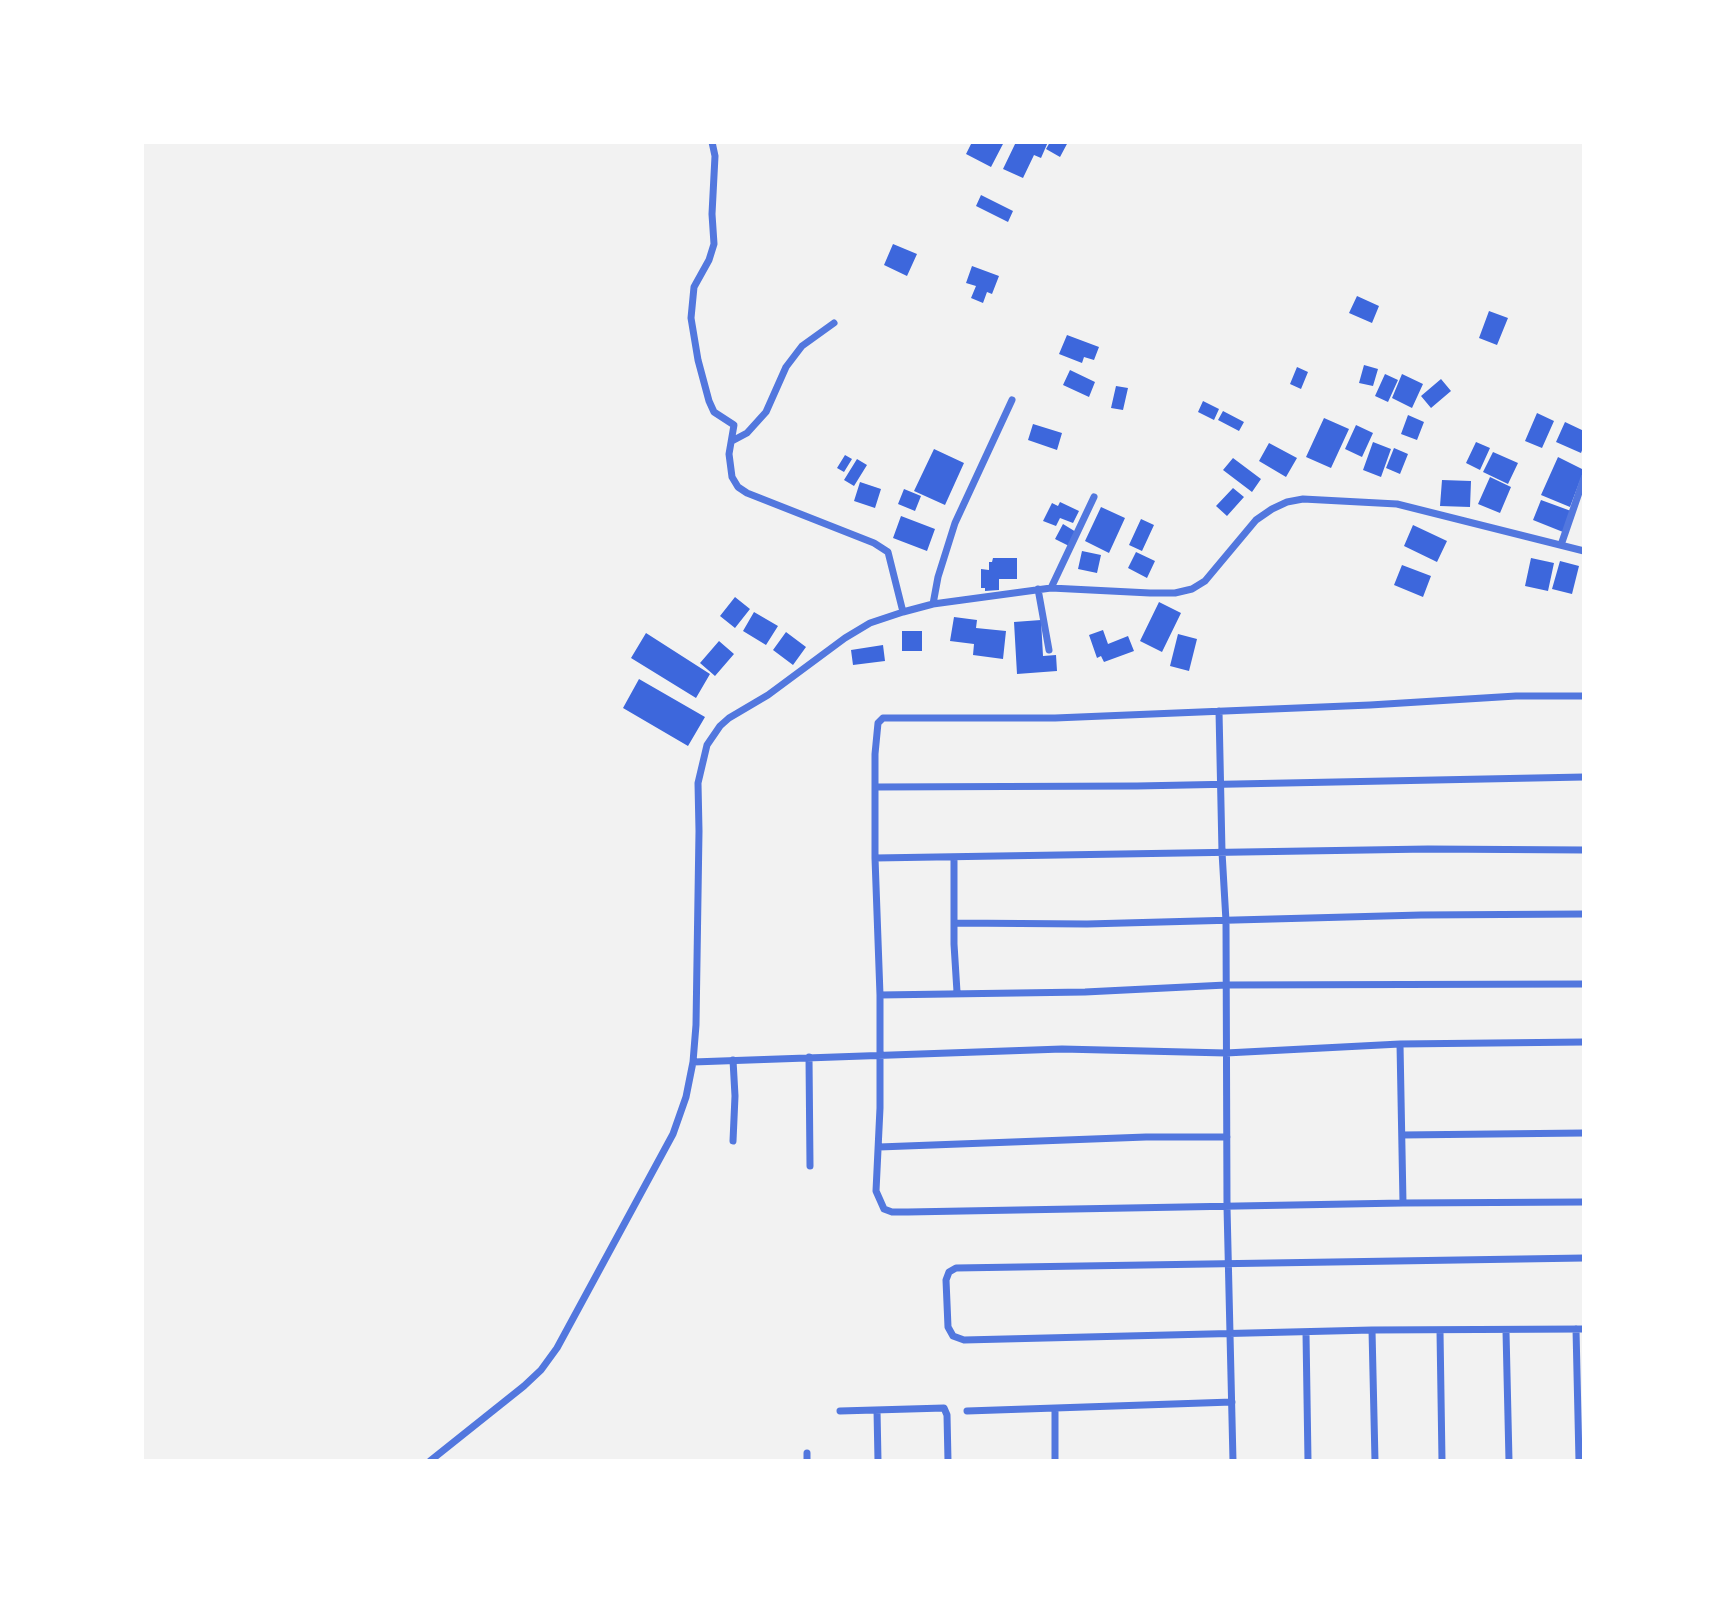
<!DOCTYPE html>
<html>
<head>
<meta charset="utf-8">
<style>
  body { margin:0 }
  #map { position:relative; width:1726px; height:1603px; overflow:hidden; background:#f2f2f2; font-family:Lato,sans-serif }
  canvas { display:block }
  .frame { position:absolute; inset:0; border:144px solid #fff; pointer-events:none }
</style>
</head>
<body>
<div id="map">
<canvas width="1726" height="1603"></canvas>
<div class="frame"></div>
</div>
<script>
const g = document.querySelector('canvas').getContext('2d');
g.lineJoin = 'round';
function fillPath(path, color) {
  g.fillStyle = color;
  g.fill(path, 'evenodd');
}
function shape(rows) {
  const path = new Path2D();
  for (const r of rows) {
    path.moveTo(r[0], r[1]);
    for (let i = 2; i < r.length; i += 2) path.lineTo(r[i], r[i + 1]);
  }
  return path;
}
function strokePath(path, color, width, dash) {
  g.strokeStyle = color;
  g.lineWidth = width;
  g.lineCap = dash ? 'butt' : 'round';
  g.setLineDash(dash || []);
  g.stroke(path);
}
fillPath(shape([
  [972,142,1004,142,991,167,966,154],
  [1016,142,1048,142,1041,158,1034,155,1023,178,1003,169],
  [1050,142,1068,142,1060,157,1046,149],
  [981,195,1013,211,1008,222,976,206],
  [893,244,917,254,907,276,884,265],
  [972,266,999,276,992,294,987,292,983,303,971,298,976,286,966,283],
  [1357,296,1379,306,1372,323,1349,313],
  [1489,311,1508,318,1497,345,1479,338],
  [1067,335,1099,347,1094,360,1084,357,1082,363,1059,354],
  [1364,365,1378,369,1373,386,1359,383],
  [1297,367,1308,372,1301,389,1290,384],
  [1070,370,1095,382,1089,397,1063,385],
  [1385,374,1398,380,1388,402,1375,396],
  [1402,374,1423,384,1412,408,1392,398],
  [1441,379,1451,391,1431,408,1421,396],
  [1116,386,1128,388,1123,410,1111,408],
  [1203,401,1219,409,1214,420,1198,412],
  [1223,411,1244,422,1239,431,1218,420],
  [1537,413,1554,421,1542,448,1525,441],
  [1408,415,1424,422,1417,440,1401,434],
  [1324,418,1349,429,1331,468,1306,457],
  [1565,422,1584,431,1584,445,1581,453,1556,442],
  [1033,424,1062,433,1057,450,1028,440],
  [1356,425,1373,433,1362,457,1345,449],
  [1373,442,1391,449,1381,477,1363,470],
  [1476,442,1490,448,1480,470,1466,463],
  [1269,443,1297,458,1286,477,1259,461],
  [1394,448,1408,454,1400,474,1386,468],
  [934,449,964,463,945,505,914,491],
  [1493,452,1518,463,1508,484,1483,472],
  [845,455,852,459,844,472,837,468],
  [1558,457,1584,470,1570,507,1541,495],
  [1233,458,1261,479,1252,492,1223,470],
  [857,459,867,465,854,486,844,480],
  [1490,477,1511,487,1500,513,1478,504],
  [1442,480,1471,481,1470,507,1440,506],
  [860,482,881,489,875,508,854,501],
  [1233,488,1244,497,1227,516,1216,506],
  [904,489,921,496,915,511,898,504],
  [1541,500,1571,511,1563,532,1533,520],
  [1060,502,1079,511,1073,523,1060,518,1056,526,1043,521,1052,503,1058,506],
  [1101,507,1125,518,1109,553,1085,541],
  [901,516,935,529,927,551,893,538],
  [1141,519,1154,525,1142,551,1129,545],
  [1063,524,1076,532,1069,546,1055,539],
  [1413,525,1447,541,1437,562,1404,546],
  [1082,551,1101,555,1097,573,1078,569],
  [1136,552,1155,561,1147,578,1128,568],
  [993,558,1017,558,1017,579,999,579,999,590,985,591,985,588,981,588,981,569,989,570,989,562,992,562],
  [1531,558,1554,563,1548,591,1525,586],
  [1560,561,1579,566,1572,594,1552,589],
  [1402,565,1431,576,1423,597,1394,585],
  [735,597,750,609,735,628,720,616],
  [1159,602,1181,613,1162,652,1140,641],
  [754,612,778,626,766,645,743,631],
  [954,617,977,620,976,628,1006,631,1003,659,973,655,974,644,950,641],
  [1041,620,1043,656,1056,655,1057,671,1017,674,1014,622],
  [1103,630,1108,644,1128,636,1134,651,1104,662,1101,656,1097,658,1089,635],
  [902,631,922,631,922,651,902,651],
  [786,632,806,647,793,665,773,650],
  [646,633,710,674,696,698,631,658],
  [1178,634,1197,639,1189,671,1170,666],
  [719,641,734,654,715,676,700,663],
  [883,645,885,661,853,665,851,650],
  [639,679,705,717,688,746,623,708]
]), '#3d67dc');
strokePath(shape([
  [712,142,715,156,712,214,714,244,709,260,694,287,691,318,698,360,709,401,714,412,734,425,729,454,732,477,738,487,747,493,874,543,888,552,903,612],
  [732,441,747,433,766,412,786,367,802,346,834,323],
  [1561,545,1584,478],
  [1051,588,1094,497],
  [1038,589,1049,650],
  [933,604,938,577,955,523,1012,400],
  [1584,696,1516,696,1370,705,1055,718,883,718,878,723,875,754,875,858,880,995,880,1108,876,1191,884,1209,892,1212,908,1212,1403,1203,1584,1202],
  [1219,711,1222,852,1226,921,1227,1207,1233,1461],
  [876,787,1137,786,1584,777],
  [875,858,1428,849,1584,850],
  [954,858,954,944,957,992],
  [954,923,1087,924,1421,915,1584,914],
  [880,995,1085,992,1226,985,1584,984],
  [1400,1044,1403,1203],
  [809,1057,810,1166],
  [733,1060,735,1096,733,1141],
  [693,1062,1062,1049,1226,1053,1400,1044,1584,1042],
  [1402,1135,1584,1133],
  [879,1147,1146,1137,1227,1137],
  [1584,1258,956,1268,949,1272,946,1280,948,1327,953,1336,964,1340,1372,1330,1584,1329],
  [1576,1329,1579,1461],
  [1372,1330,1375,1461],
  [1440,1331,1442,1461],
  [1506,1331,1509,1461],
  [1306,1333,1308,1461],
  [877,1410,878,1461],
  [840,1411,944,1408,947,1415,948,1461],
  [967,1411,1232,1402],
  [807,1453,807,1461],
  [430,1461,524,1386,541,1370,557,1348,673,1134,686,1097,693,1062,696,1025,699,831,698,783,707,745,720,726,729,718,768,695,845,638,870,623,903,612,933,604,1051,588,1150,593,1175,593,1192,589,1205,581,1256,520,1272,509,1287,502,1303,499,1397,504,1584,551],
  [1055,1461,1055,1409]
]), '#5277de', 7);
</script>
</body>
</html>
